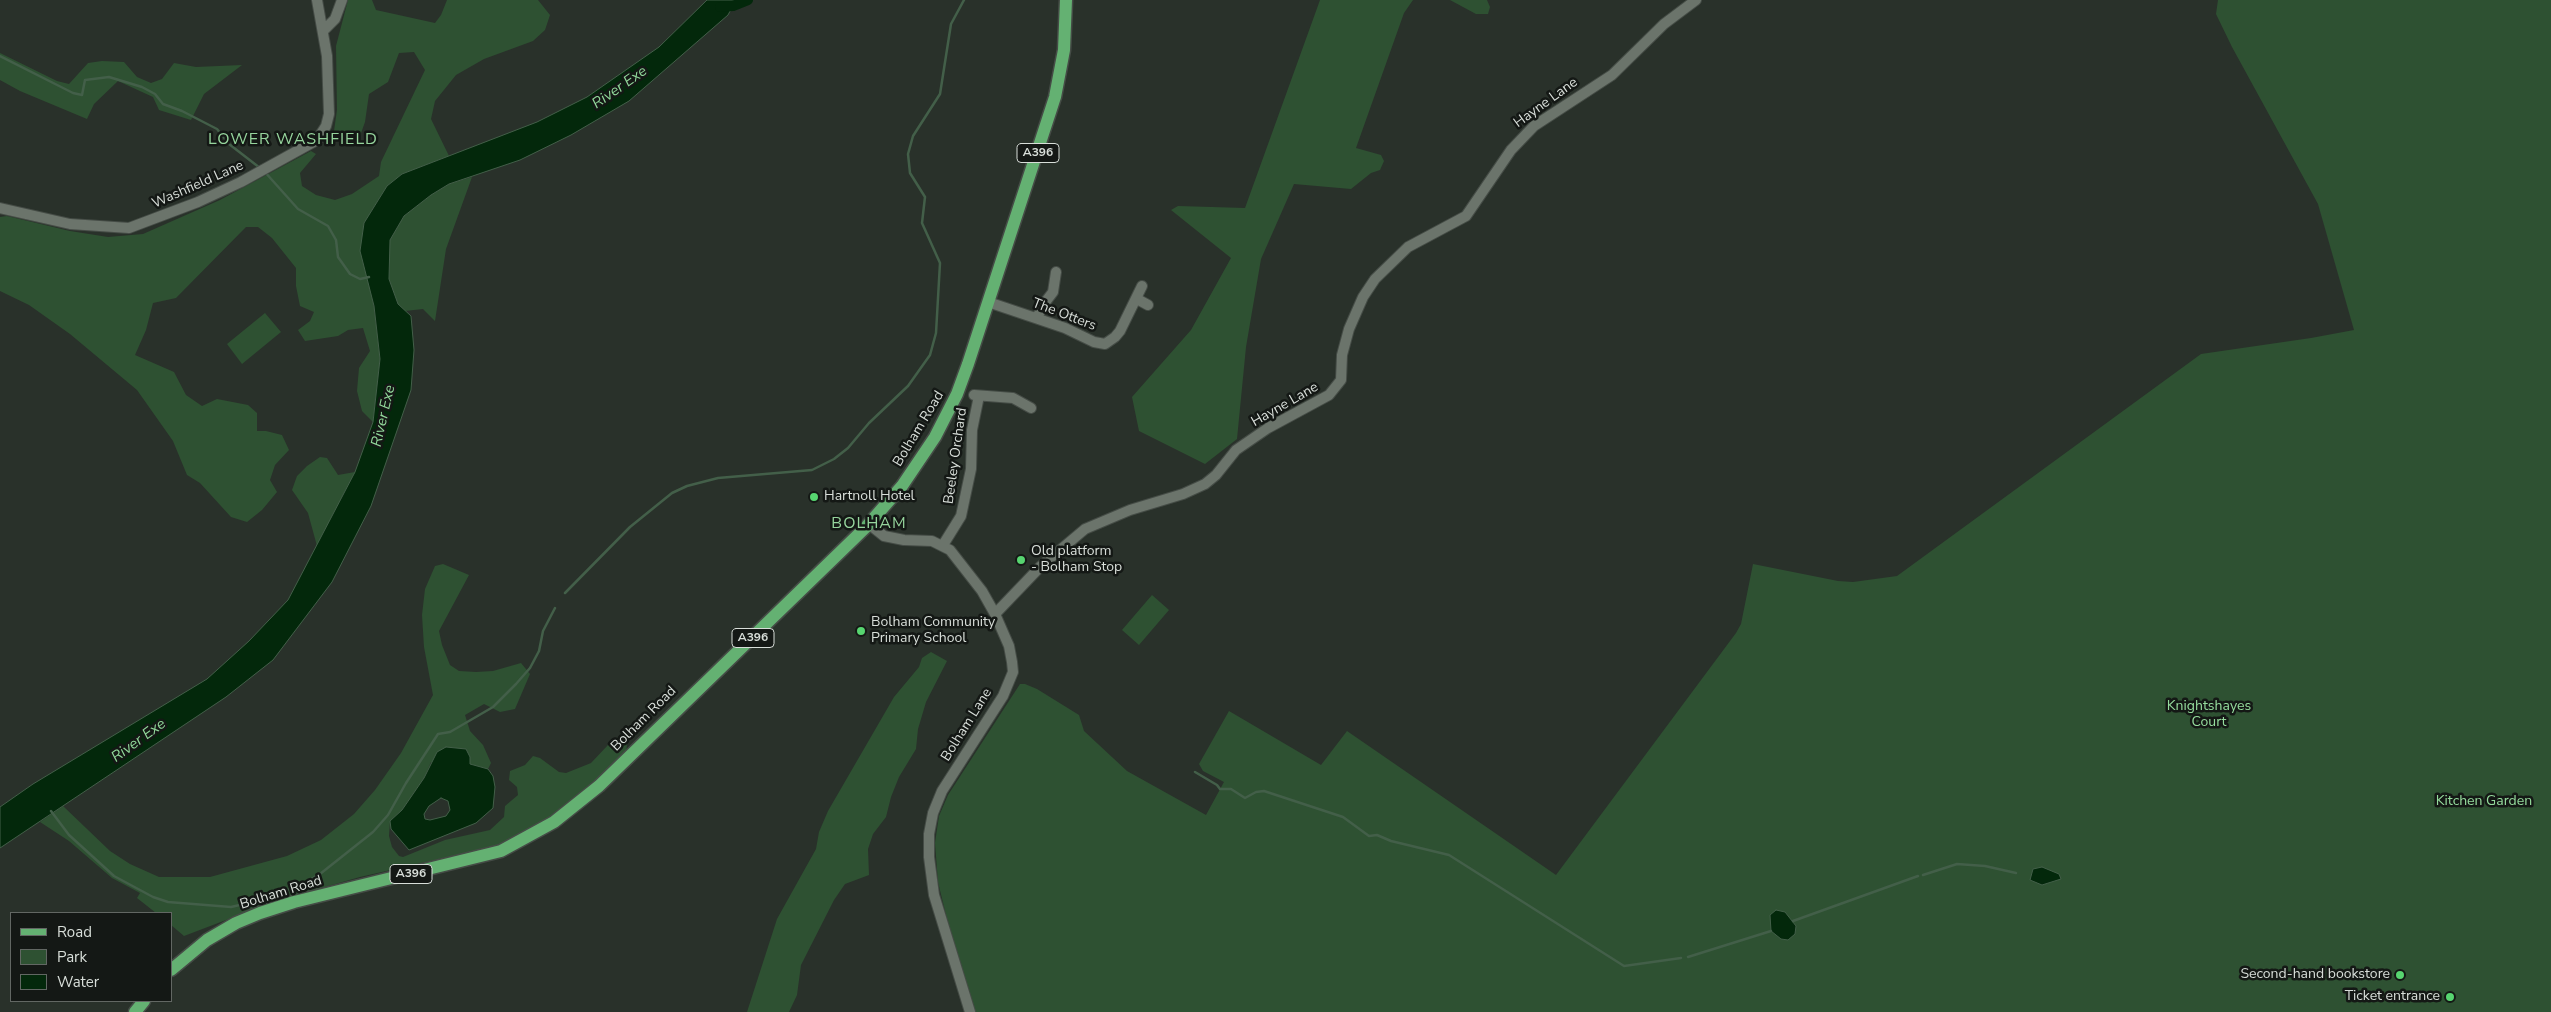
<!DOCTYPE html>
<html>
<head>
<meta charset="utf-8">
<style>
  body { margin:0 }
  #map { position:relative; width:2551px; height:1012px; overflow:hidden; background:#29312a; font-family:"Nunito Sans",sans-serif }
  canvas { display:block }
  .legend { position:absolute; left:10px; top:912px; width:162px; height:90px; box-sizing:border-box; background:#141815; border:1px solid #626763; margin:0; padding:6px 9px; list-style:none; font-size:15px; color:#d8ded9 }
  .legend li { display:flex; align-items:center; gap:10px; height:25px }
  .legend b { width:25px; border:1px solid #626763 }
</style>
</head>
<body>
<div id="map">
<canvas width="2551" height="1012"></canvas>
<ul class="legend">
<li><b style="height:6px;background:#64b172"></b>Road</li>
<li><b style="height:14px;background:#2e5132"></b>Park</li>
<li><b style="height:14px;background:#03280b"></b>Water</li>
</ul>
</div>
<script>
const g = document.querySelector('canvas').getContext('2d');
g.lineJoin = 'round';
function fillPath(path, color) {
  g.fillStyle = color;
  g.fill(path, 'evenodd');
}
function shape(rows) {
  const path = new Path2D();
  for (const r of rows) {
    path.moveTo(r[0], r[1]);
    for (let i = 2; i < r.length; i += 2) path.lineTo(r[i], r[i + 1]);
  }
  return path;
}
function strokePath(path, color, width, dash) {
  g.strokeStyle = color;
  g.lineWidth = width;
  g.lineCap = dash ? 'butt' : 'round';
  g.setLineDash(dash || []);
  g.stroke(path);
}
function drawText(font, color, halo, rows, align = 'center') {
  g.font = font + ' "Nunito Sans",sans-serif';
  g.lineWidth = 5;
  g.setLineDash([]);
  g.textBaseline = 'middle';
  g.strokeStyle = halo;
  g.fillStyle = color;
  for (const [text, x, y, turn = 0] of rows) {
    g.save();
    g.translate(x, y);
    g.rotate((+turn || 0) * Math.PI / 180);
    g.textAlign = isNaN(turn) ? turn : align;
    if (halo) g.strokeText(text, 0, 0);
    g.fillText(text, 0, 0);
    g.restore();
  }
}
fillPath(shape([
  [348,0,372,0,376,10,435,23,441,15,447,0,538,0,550,15,545,30,533,41,484,59,456,75,435,101,431,119,449,156,402,174,387,186,364,223,380,359,373,422,362,411,357,391,359,368,370,351,363,328,348,330,338,336,305,341,298,330,310,321,314,312,300,306,296,286,296,268,272,238,258,227,246,227,176,298,153,303,146,330,135,355,174,372,186,395,202,406,217,399,248,405,257,413,257,431,266,431,282,435,289,450,275,465,270,480,277,492,262,510,247,522,231,517,200,483,187,475,173,441,137,390,70,334,29,305,0,291,0,217,7,216,70,231,108,237,143,234,220,200,311,151,316,154,300,173,302,186,316,195,335,200,352,194,379,176,381,162,425,70,414,52,399,53,388,82,369,94,365,122,360,136,334,131,337,110,336,46],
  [1320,0,1413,0,1404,13,1356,148,1381,155,1384,161,1380,170,1371,173,1351,189,1294,184,1261,259,1246,347,1237,439,1205,464,1139,431,1132,397,1191,330,1231,258,1171,210,1178,206,1245,208],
  [1450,0,1487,0,1490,7,1488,14,1476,14],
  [2218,0,2551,0,2551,1012,975,1012,955,952,938,882,935,843,939,816,948,795,1020,684,1025,684,1037,689,1079,715,1084,731,1127,771,1206,815,1224,782,1203,771,1199,764,1229,711,1321,765,1347,731,1556,875,1736,633,1741,624,1753,564,1838,581,1853,582,1897,576,2201,354,2311,338,2354,330,2318,204,2232,47,2216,14],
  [0,53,57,81,69,84,88,63,102,61,124,62,137,77,151,83,162,79,174,63,196,67,242,65,204,94,191,120,159,110,153,97,118,81,94,104,87,119,20,91,0,80],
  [472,177,446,249,435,321,423,309,405,311,398,304,389,279,390,240,404,216,431,195,449,184],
  [265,313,281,332,242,364,227,344],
  [320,457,327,458,338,475,355,472,317,546,308,513,292,490,297,476,307,466],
  [443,564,469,575,439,631,442,645,450,665,459,671,476,672,493,671,521,663,530,674,515,709,500,712,484,704,465,715,470,731,483,745,491,763,488,769,470,764,431,762,424,778,402,810,390,821,389,836,392,847,399,856,403,857,445,840,490,830,504,817,505,806,518,795,517,787,509,780,510,771,525,765,533,756,540,758,559,772,566,773,591,763,608,745,617,739,627,744,626,754,608,771,553,816,509,841,492,847,360,877,276,901,184,936,171,925,171,913,156,913,137,898,140,893,112,878,69,841,40,822,63,806,110,851,130,864,159,877,210,877,287,856,321,840,354,814,375,790,401,753,433,695,424,647,422,615,425,589,435,566],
  [1152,595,1169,610,1139,645,1122,630],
  [931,652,947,661,926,702,918,729,916,749,899,777,891,797,886,817,873,834,868,849,869,875,845,884,834,900,801,965,797,995,789,1012,747,1012,777,919,816,849,819,832,828,811,894,697,919,667,922,658]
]), '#2e5132');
const water = shape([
  [707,0,736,0,728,15,629,101,571,135,520,160,449,184,431,195,404,216,390,240,389,279,398,304,411,316,414,350,411,390,371,506,332,582,273,660,226,697,0,848,0,807,33,784,207,679,249,641,288,600,355,472,373,422,380,359,374,306,360,251,364,223,387,186,402,174,537,122,587,97,659,47,707,0],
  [446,747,466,749,470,757,470,764,488,769,493,776,495,787,493,808,476,823,409,850,391,829,390,821,402,810,424,778,437,752,446,747],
  [441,798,448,801,450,810,446,816,430,820,425,819,424,814,429,806,441,798],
  [2042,867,2059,874,2061,879,2042,885,2030,880,2033,869,2042,867],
  [1776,910,1785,912,1796,926,1795,934,1788,940,1781,939,1771,931,1770,915,1776,910]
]);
fillPath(water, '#03280b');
strokePath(water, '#435f49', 1);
strokePath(shape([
  [0,56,73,93,82,95,85,80,109,77,142,87,155,94,163,104,182,111,217,129,229,144,260,168],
  [264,171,298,209,328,226,336,240,338,257,350,274,360,279,369,277],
  [565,593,630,527,672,493,687,486,718,478,812,470,834,459,848,448,869,423,908,386,930,355,936,333,940,263,922,223,925,197,910,173,908,154,913,136,940,94,951,24,964,0],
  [1195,772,1217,785,1220,789,1231,789,1245,798,1256,792,1264,791,1343,817,1369,836,1377,835,1391,841,1449,855,1624,966,1681,958],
  [51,811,69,835,114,876,153,897,168,902,231,907,257,901,300,885,320,874,373,832,388,815,406,783,438,734,450,732,493,707,516,684,530,668,539,651,543,631,555,608],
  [1923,875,1957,864,1985,866,2016,873],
  [1793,921,1918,876],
  [1688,957,1771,931]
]), '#435f49', 2.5);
strokePath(shape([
  [720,7,733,6,748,0]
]), '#03280b', 10);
const minor = shape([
  [323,31,335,19,342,0],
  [0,208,70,224,129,228,198,202,241,182,317,140,326,126,329,114,327,56,317,0],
  [1137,299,1148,305],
  [988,302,1065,328,1094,342,1105,344,1115,337,1120,331,1142,286],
  [1037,318,1043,305,1053,292,1056,272],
  [974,395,1013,398,1031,408],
  [869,524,884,536,904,540,932,541,950,550,982,591,995,614,1009,646,1012,662,1013,672,1003,696,942,791,933,813,929,834,929,857,934,895,970,1012],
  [943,545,961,516,971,469,972,430,979,396],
  [995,614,1041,566,1085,529,1130,510,1183,494,1205,484,1216,475,1236,450,1268,428,1329,395,1341,380,1342,355,1349,329,1363,297,1375,279,1408,247,1466,216,1511,150,1534,126,1612,75,1664,24,1696,0]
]);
const primary = shape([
  [171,970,207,940,236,923,260,913,294,902,501,851,554,822,599,786,866,527,902,486,935,437,957,394,968,364,1055,97,1064,50,1066,0],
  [135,1012,144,1001]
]);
strokePath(minor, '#454c46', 12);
strokePath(primary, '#454c46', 15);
strokePath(minor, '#6b746b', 10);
strokePath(primary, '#64b172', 12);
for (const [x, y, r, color] of [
  [814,497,5,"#57d570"],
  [1021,560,5,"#57d570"],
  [861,631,5,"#57d570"],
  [2400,975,5,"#57d570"],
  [2450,997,5,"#57d570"]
]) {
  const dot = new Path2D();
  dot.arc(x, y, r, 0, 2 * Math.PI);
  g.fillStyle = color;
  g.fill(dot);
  strokePath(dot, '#141815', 2);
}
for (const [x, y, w] of [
  [1038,153,42],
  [753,638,42],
  [411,874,42]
]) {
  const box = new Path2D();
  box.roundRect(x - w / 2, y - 9.5, w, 19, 4);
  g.fillStyle = '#141815';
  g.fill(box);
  strokePath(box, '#d8ded9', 1);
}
drawText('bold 12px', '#d8ded9', null, [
  ["A396",1038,153],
  ["A396",753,638],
  ["A396",411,874]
]);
drawText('14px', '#d8ded9', '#141815', [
  ["Hayne Lane",1546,103,-36],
  ["Washfield Lane",198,185,-24],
  ["The Otters",1064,315,21],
  ["Hayne Lane",1285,405,-30],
  ["Bolham Road",919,429,-59],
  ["Beeley Orchard",956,456,-82],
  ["Bolham Road",644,719,-45],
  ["Bolham Lane",967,725,-58],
  ["Bolham Road",281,893,-17]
]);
drawText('14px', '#d8ded9', '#141815', [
  ["Hartnoll Hotel",824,497],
  ["Old platform",1031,552],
  ["- Bolham Stop",1031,568],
  ["Bolham Community",871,623],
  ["Primary School",871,639],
  ["Second-hand bookstore",2390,975,"right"],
  ["Ticket entrance",2440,997,"right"]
], 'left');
drawText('14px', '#95dc9d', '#141815', [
  ["Knightshayes",2209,707],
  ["Court",2209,723],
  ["Kitchen Garden",2484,802]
]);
drawText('italic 15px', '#92d99b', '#141815', [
  ["River Exe",620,88,-35],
  ["River Exe",384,416,-77],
  ["River Exe",139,741,-36]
]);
g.letterSpacing = '1px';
drawText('16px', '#96d59d', '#141815', [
  ["LOWER WASHFIELD",293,140],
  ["BOLHAM",869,524]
]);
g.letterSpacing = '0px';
</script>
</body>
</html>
